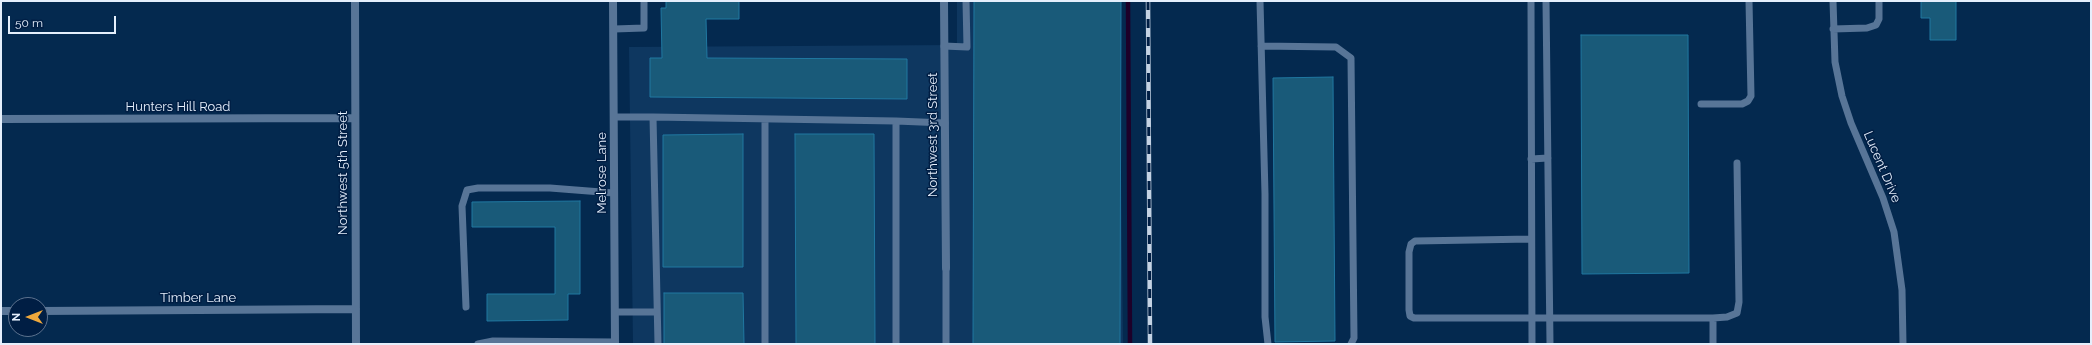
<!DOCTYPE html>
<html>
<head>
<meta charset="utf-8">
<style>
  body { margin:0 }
  #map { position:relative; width:2092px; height:345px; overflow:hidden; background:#04294f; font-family:Raleway,sans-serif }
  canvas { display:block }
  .frame { position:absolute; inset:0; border:2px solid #e5effc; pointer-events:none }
  .north { position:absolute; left:8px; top:297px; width:40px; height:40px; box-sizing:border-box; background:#001e44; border:1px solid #5c728e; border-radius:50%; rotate:270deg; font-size:11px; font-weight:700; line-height:16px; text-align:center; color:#e5effc }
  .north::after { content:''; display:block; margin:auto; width:14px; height:18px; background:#eea83c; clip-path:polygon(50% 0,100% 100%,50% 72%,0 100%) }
  .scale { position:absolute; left:8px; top:16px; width:108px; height:18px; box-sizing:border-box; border:2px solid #e5effc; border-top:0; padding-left:5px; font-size:12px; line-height:14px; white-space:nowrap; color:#e5effc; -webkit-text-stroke:3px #001e44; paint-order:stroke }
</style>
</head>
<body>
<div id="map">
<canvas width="2092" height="345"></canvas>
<div class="frame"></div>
<div class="north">N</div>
<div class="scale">50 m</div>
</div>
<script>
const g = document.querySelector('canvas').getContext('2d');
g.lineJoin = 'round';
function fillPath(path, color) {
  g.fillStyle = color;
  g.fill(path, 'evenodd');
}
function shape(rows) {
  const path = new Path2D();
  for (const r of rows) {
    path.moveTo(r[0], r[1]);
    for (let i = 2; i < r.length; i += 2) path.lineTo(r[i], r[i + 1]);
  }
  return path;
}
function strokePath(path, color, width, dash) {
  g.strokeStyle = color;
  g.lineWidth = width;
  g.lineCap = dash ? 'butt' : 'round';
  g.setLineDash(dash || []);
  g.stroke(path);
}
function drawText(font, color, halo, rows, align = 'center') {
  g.font = font + ' Raleway,sans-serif';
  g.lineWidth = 3;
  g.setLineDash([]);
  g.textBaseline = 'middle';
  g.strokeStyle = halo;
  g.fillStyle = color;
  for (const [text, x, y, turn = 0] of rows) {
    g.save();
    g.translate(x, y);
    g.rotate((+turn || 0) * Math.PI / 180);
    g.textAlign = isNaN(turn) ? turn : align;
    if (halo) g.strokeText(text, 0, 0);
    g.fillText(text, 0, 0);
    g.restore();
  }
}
fillPath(shape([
  [957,1,1119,1,1123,344,633,344,629,47,957,45]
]), '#0e3760');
strokePath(shape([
  [1128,1,1130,344]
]), '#1d0029', 4.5);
const building = shape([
  [666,1,739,1,739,19,706,19,707,58,907,59,907,99,650,97,650,58,662,58,661,8,666,8,666,1],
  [974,1,1121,1,1120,344,973,344,974,1],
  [1921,1,1956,1,1956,40,1930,40,1930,18,1921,18,1921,1],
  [1581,35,1688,35,1689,273,1582,274,1581,35],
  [1333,77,1335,341,1275,342,1273,78,1333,77],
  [743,134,743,267,663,267,663,135,743,134],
  [795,134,874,134,875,344,796,344,795,134],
  [580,201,580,294,568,294,568,320,487,321,487,294,555,294,555,227,472,227,472,202,580,201],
  [664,293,743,293,744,344,664,344,664,293]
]);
fillPath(building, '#195a79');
strokePath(building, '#2078a1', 1);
strokePath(shape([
  [1260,1,1265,194,1265,317,1268,344],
  [1531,1,1532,344],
  [1546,1,1550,344],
  [1833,1,1835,62,1842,96,1851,123,1883,198,1894,232,1902,290,1903,344],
  [614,29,644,28,644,1],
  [1833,29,1867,28,1876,25,1879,19,1879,1],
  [944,46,967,47,966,1],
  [1261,46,1336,47,1351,58,1354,338,1351,344],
  [1701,104,1742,104,1748,101,1751,96,1749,1],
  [614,117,653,117,658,344],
  [653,117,896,121],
  [765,119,765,344],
  [1531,159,1548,158],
  [1531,239,1415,241,1411,244,1409,252,1409,310,1410,316,1414,318,1713,318,1713,344],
  [946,268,946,344],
  [466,307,462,206,467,190,478,188,550,188,614,193],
  [615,312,657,312],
  [1713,318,1727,317,1737,313,1739,302,1737,163],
  [478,344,493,341,615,342],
  [896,344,896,121,945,123]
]), '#587597', 7);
strokePath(shape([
  [355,1,356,344],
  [944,1,946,268],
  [1,119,355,118],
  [1,311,16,311],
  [40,311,356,309]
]), '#587597', 8);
strokePath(shape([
  [613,1,615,344]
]), '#587597', 8);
const rail = shape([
  [1148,1,1150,344]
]);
strokePath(rail, '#c4d2e3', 4.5);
strokePath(rail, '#001e44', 3, [9]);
drawText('13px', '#e5effc', '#001e44', [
  ["Hunters Hill Road",178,107],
  ["Northwest 3rd Street",933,135,-90],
  ["Lucent Drive",1882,167,67],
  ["Northwest 5th Street",343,173,-90],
  ["Melrose Lane",602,173,-90],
  ["Timber Lane",198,298]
]);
</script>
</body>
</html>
